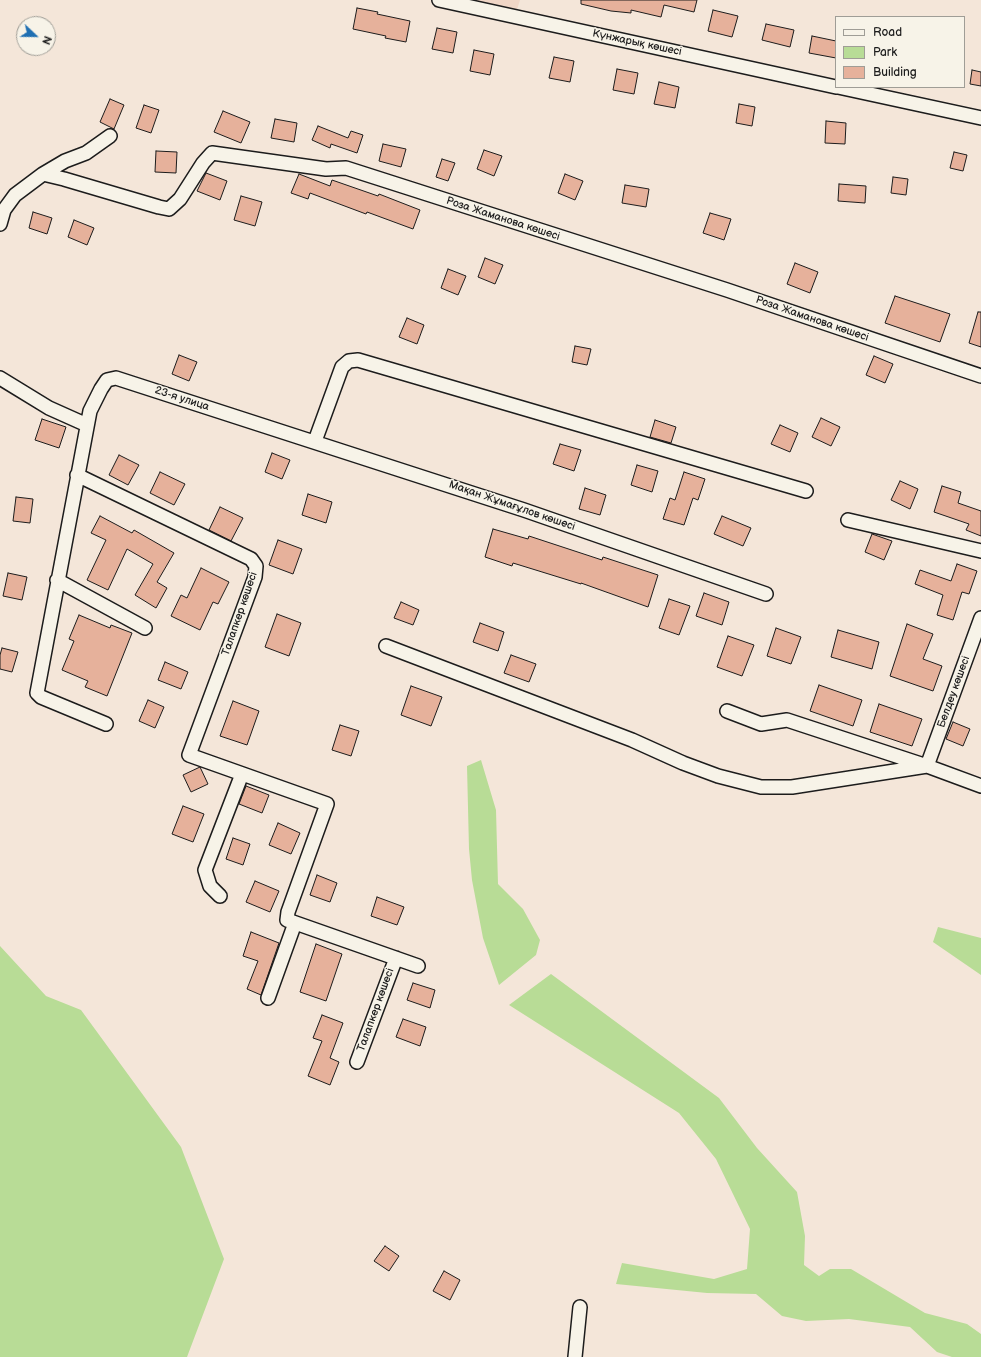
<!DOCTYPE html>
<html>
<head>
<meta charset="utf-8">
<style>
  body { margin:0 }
  #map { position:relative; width:981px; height:1357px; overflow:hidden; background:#f4e6d9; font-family:"Balsamiq Sans",sans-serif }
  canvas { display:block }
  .legend { position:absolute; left:835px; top:16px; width:130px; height:72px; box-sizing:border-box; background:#f7f3e8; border:1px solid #9f9d96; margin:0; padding:5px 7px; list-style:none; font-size:12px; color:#1c1c1c }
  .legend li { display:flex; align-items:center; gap:8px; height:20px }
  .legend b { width:20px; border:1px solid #9f9d96 }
  .north { position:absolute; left:16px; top:16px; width:40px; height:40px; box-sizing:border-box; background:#f7f3e8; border:1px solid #9f9d96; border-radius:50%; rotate:112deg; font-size:11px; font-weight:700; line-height:16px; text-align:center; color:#1c1c1c }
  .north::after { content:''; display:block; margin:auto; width:14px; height:18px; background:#1f6fb2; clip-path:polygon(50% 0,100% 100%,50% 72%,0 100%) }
</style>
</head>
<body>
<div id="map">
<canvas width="981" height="1357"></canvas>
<ul class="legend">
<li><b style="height:5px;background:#f7f3e8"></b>Road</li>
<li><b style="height:11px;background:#b8dc96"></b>Park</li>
<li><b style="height:11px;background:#e6b19b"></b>Building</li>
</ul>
<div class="north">N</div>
</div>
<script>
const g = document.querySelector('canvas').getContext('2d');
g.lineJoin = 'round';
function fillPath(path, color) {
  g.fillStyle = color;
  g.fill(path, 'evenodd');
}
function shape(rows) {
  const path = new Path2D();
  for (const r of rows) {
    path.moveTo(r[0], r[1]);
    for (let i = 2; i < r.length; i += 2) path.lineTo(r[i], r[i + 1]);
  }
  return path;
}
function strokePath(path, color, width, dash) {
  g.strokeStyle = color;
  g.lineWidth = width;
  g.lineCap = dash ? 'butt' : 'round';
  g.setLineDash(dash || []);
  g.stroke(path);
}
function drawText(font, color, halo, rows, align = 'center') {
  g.font = font + ' "Balsamiq Sans",sans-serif';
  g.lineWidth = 3;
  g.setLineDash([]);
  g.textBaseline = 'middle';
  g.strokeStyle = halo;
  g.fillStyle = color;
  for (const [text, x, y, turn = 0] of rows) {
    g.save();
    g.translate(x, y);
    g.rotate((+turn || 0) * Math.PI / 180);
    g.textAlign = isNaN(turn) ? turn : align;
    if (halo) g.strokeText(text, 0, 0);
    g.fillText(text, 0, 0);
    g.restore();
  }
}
fillPath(shape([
  [462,0,520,0,516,13]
]), '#f0d6c6');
fillPath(shape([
  [481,760,496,810,498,884,523,909,540,940,536,955,499,985,483,938,472,880,469,849,467,766],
  [938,927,981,938,981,975,933,942],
  [0,946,46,996,81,1010,181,1147,224,1259,187,1357,0,1357],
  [551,974,719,1098,757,1148,797,1192,805,1236,804,1265,819,1276,830,1269,851,1269,925,1313,967,1324,981,1334,981,1357,952,1357,937,1352,910,1327,849,1319,806,1321,782,1316,756,1294,707,1293,616,1284,622,1263,714,1279,747,1269,750,1229,716,1159,679,1113,509,1005]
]), '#b8dc96');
const building = shape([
  [581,0,697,0,694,12,664,5,661,17,631,10,631,13,611,11,581,4,581,0],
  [357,8,378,12,377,14,410,21,406,42,385,38,386,36,353,29,357,8],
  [713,10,738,16,732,37,708,31,713,10],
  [766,24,794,30,790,47,762,40,766,24],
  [437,28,457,32,453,53,432,49,437,28],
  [812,36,836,41,836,58,809,53,812,36],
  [474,50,494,54,490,75,470,71,474,50],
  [554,57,574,61,570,82,549,78,554,57],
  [617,69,638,73,634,94,613,90,617,69],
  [972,70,981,72,981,86,970,84,972,70],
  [659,82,679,87,675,108,654,104,659,82],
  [110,99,124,105,114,129,100,122,110,99],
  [739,104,755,107,752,126,736,123,739,104],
  [144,105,159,110,151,133,136,128,144,105],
  [223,111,250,122,241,143,214,132,223,111],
  [275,119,297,123,294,142,271,138,275,119],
  [826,121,846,123,845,144,825,143,826,121],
  [318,126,348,138,351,131,363,135,357,153,331,144,330,148,312,140,318,126],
  [383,144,406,149,401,167,379,161,383,144],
  [484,150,502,156,494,176,477,169,484,150],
  [156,151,177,152,176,173,155,172,156,151],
  [954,152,967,155,963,171,950,168,954,152],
  [442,159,455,163,448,181,436,177,442,159],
  [206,173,227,181,220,200,197,191,206,173],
  [299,174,330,186,332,180,378,196,379,194,420,210,413,229,367,212,366,214,310,193,308,199,291,193,299,174],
  [565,174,583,181,575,200,558,193,565,174],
  [893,177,908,179,906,195,891,193,893,177],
  [839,184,866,186,865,203,838,201,839,184],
  [625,185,649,189,646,207,622,203,625,185],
  [241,196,262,202,255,226,234,220,241,196],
  [33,212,52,218,47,234,29,228,33,212],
  [710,213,731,219,724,240,703,233,710,213],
  [74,220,94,228,87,245,68,237,74,220],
  [485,258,503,265,495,284,478,277,485,258],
  [795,263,818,272,810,293,787,284,795,263],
  [448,269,466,276,458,295,441,288,448,269],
  [895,296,950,314,940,342,885,323,895,296],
  [978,312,981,312,981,347,969,343,978,312],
  [407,318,424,325,417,344,399,337,407,318],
  [575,346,591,349,587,365,572,362,575,346],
  [179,355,197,362,189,381,172,374,179,355],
  [874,356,893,364,885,383,866,375,874,356],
  [821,418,840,427,831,446,812,437,821,418],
  [42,419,66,427,59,448,35,440,42,419],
  [655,420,676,427,671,443,650,437,655,420],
  [780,425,798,433,790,452,771,444,780,425],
  [560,444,581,450,574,471,553,464,560,444],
  [272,453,290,460,282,479,265,472,272,453],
  [119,455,139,465,128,485,109,475,119,455],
  [637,465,658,471,652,492,631,485,637,465],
  [160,472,185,484,174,505,150,493,160,472],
  [684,472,705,479,698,500,693,498,684,525,663,519,670,498,675,500,684,472],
  [900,481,918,489,910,509,891,500,900,481],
  [942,486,961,492,958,503,981,511,981,536,966,530,969,524,934,512,942,486],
  [585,488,606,495,600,515,579,509,585,488],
  [308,494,332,502,326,523,302,515,308,494],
  [16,497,33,499,30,523,13,521,16,497],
  [220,507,243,518,231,541,209,530,220,507],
  [100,516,132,533,134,530,174,553,157,582,167,588,156,608,135,595,153,564,127,549,108,590,87,580,106,540,91,533,100,516],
  [722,516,751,528,743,546,714,534,722,516],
  [493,529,528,539,529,536,602,560,603,557,658,575,648,607,581,583,581,584,513,563,512,566,485,557,493,529],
  [872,534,892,541,884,560,865,552,872,534],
  [278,540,302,549,293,574,269,565,278,540],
  [957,564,977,571,969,594,962,592,953,620,937,615,943,595,915,584,920,570,951,581,957,564],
  [201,568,229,582,218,604,213,602,200,630,171,616,181,595,187,598,201,568],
  [8,573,27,577,22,600,3,596,8,573],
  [704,593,729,602,722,625,696,616,704,593],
  [669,599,690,606,679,635,659,628,669,599],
  [401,602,419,610,413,625,394,618,401,602],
  [277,614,301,623,289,656,265,647,277,614],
  [79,615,110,628,111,625,132,633,107,696,85,687,88,681,62,670,74,641,69,639,79,615],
  [480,623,504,632,498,651,473,642,480,623],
  [907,624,933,634,923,659,942,666,933,691,890,676,907,624],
  [776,628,801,637,791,664,767,656,776,628],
  [838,630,879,642,872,669,831,657,838,630],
  [728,636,754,645,742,676,717,667,728,636],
  [2,648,18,652,12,672,0,669,0,655,2,648],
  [511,655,536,664,529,682,504,673,511,655],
  [165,662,188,672,181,689,158,680,165,662],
  [819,685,862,700,853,726,810,711,819,685],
  [411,686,442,697,431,726,401,715,411,686],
  [148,700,164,707,155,728,139,721,148,700],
  [233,701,259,711,247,745,220,736,233,701],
  [879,704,922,719,912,746,870,732,879,704],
  [953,722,970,729,963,746,946,739,953,722],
  [340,725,359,731,351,756,332,750,340,725],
  [200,767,208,784,191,792,183,775,200,767],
  [246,786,269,795,262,813,239,804,246,786],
  [183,806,204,814,193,842,172,834,183,806],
  [278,823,300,833,291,854,269,845,278,823],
  [233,838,250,844,243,865,226,859,233,838],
  [317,875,337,883,330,902,310,895,317,875],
  [255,881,279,891,270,912,246,902,255,881],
  [377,897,404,907,397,925,371,916,377,897],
  [251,932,279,943,261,995,247,989,258,961,243,956,251,932],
  [316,944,342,954,326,1001,300,992,316,944],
  [413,983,435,990,430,1008,407,1000,413,983],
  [322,1015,343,1023,330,1058,339,1062,330,1085,308,1076,322,1041,313,1038,322,1015],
  [403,1019,426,1027,420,1046,396,1037,403,1019],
  [385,1246,399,1256,389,1271,374,1261,385,1246],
  [444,1271,460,1280,450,1300,433,1291,444,1271]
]);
fillPath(building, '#e6b19b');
strokePath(building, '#1c1c1c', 1);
const minor = shape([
  [439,0,836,87],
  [838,87,981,118],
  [43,174,64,179,159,207,169,209,180,199,203,163,212,153,326,169,346,168,727,290,981,376],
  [0,224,4,210,15,195,43,174,65,161,86,153,110,136],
  [0,378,49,408,87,425],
  [315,441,342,367,349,361,358,360,806,491],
  [77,475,251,559,256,566,255,577,189,755,327,804,288,912,287,920,418,966],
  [848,520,981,551],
  [57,580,145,628],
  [386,646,632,740,683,763,718,776,761,787,792,787,927,766],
  [727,711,761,724,787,720,927,766,981,786],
  [106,724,41,697,37,693,90,411,101,389,107,380,116,378,524,510,766,594],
  [927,766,981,618],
  [220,896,210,886,205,870,242,774],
  [268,998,295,923],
  [357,1062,396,958],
  [575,1357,580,1307]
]);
strokePath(minor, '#1c1c1c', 16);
strokePath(minor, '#f7f3e8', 13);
drawText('11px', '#1c1c1c', '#f7f3e8', [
  ["Күнжарық көшесі",637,43,12],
  ["Роза Жаманова көшесі",503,219,18],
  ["Роза Жаманова көшесі",812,319,19],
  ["23-я улица",182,399,18],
  ["Мақан Жұмағұлов көшесі",512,506,19],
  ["Талапкер көшесі",240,614,-71],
  ["Белдеу көшесі",954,692,-70],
  ["Талапкер көшесі",376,1010,-70]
]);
</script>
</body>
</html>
